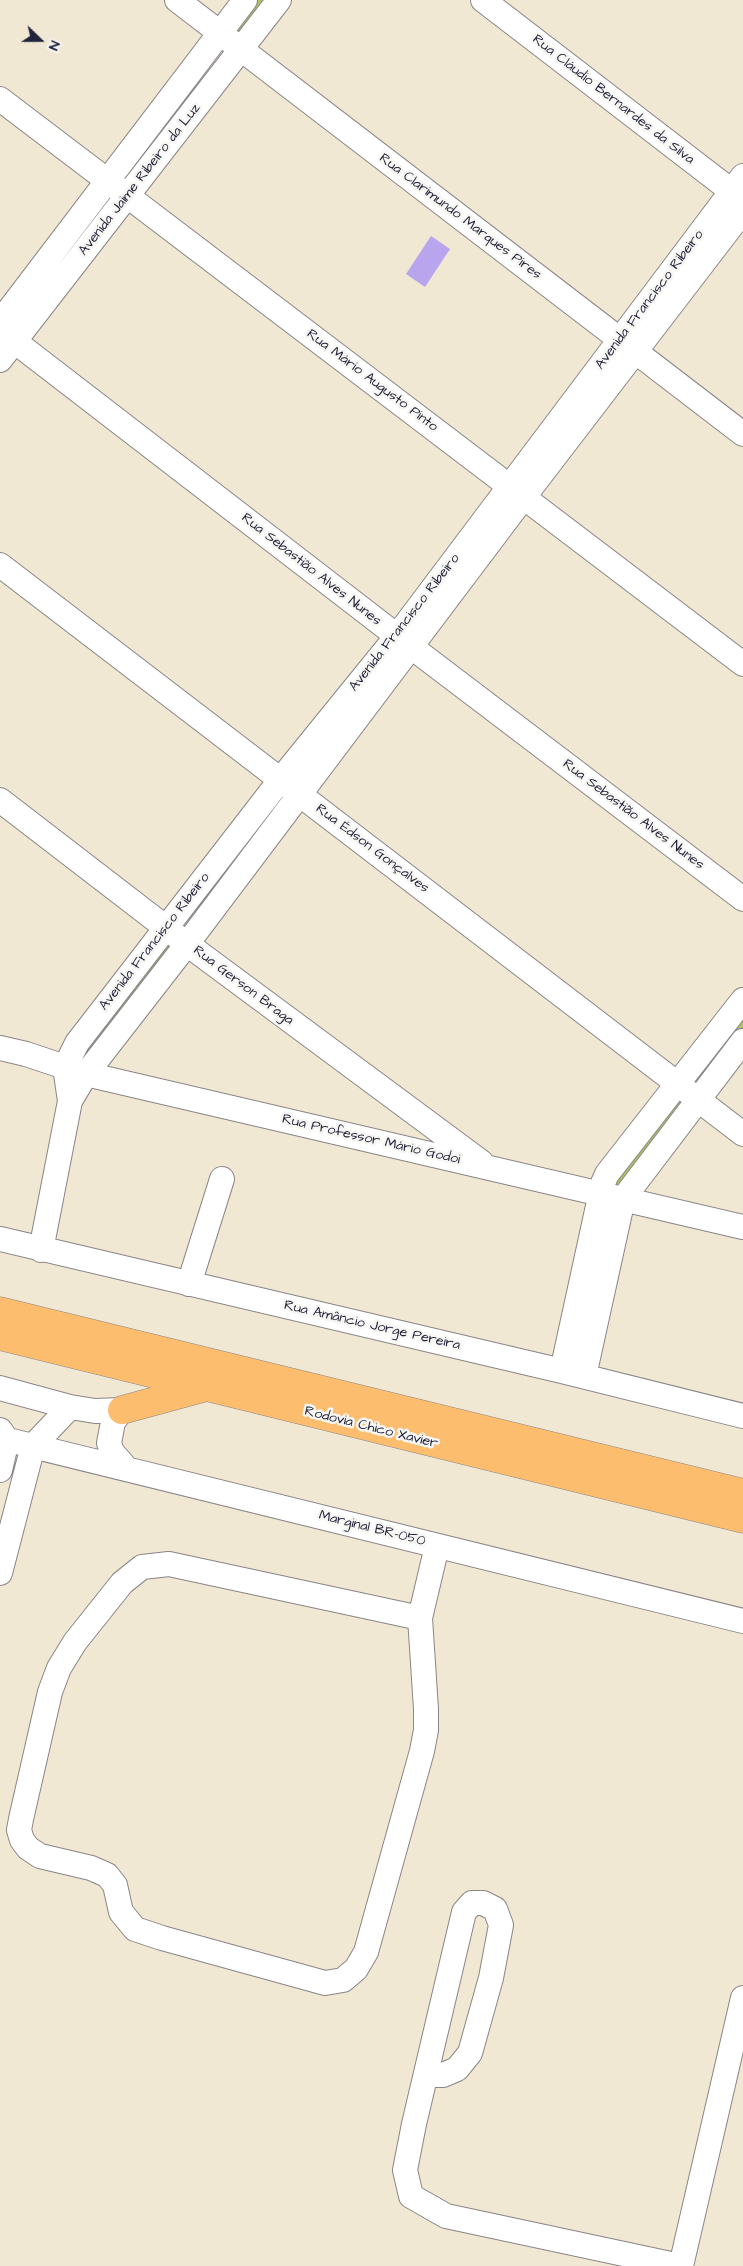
<!DOCTYPE html>
<html>
<head>
<meta charset="utf-8">
<style>
  body { margin:0 }
  #map { position:relative; width:743px; height:2266px; overflow:hidden; background:#f1e8d3; font-family:"Architects Daughter",sans-serif }
  canvas { display:block }
  .north { position:absolute; left:15px; top:15px; width:50px; height:50px; -webkit-text-stroke:4px #f6f6f2; paint-order:stroke; rotate:112deg; font-size:14px; font-weight:700; line-height:20px; text-align:center; color:#22223b }
  .north::after { content:''; display:block; margin:auto; width:18px; height:22px; background:#22223b; clip-path:polygon(50% 0,100% 100%,50% 72%,0 100%) }
</style>
</head>
<body>
<div id="map">
<canvas width="743" height="2266"></canvas>
<div class="north">N</div>
</div>
<script>
const g = document.querySelector('canvas').getContext('2d');
g.lineJoin = 'round';
function fillPath(path, color) {
  g.fillStyle = color;
  g.fill(path, 'evenodd');
}
function shape(rows) {
  const path = new Path2D();
  for (const r of rows) {
    path.moveTo(r[0], r[1]);
    for (let i = 2; i < r.length; i += 2) path.lineTo(r[i], r[i + 1]);
  }
  return path;
}
function strokePath(path, color, width, dash) {
  g.strokeStyle = color;
  g.lineWidth = width;
  g.lineCap = dash ? 'butt' : 'round';
  g.setLineDash(dash || []);
  g.stroke(path);
}
function drawText(font, color, halo, rows, align = 'center') {
  g.font = font + ' "Architects Daughter",sans-serif';
  g.lineWidth = 5;
  g.setLineDash([]);
  g.textBaseline = 'middle';
  g.strokeStyle = halo;
  g.fillStyle = color;
  for (const [text, x, y, turn = 0] of rows) {
    g.save();
    g.translate(x, y);
    g.rotate((+turn || 0) * Math.PI / 180);
    g.textAlign = isNaN(turn) ? turn : align;
    if (halo) g.strokeText(text, 0, 0);
    g.fillText(text, 0, 0);
    g.restore();
  }
}
fillPath(shape([
  [252,0,269,0,240,36,232,25],
  [163,942,175,945,84,1058,82,1048],
  [743,1008,743,1032,695,1086,692,1076],
  [676,1098,683,1103,623,1187,614,1188,611,1178]
]), '#aec063');
fillPath(shape([
  [431,236,450,249,425,287,406,274]
]), '#b9a4ee');
const minor = shape([
  [177,0,743,434],
  [483,0,743,200],
  [0,99,743,664],
  [0,322,245,0],
  [0,330,397,636,743,899],
  [0,360,279,0],
  [0,565,743,1134],
  [0,800,187,944,481,1162],
  [0,1048,26,1054,86,1074,743,1227],
  [70,1101,65,1067,77,1043,281,779,397,636,743,176],
  [0,1239,562,1371,743,1416],
  [41,1250,70,1101,86,1074,187,944,523,498,743,211],
  [189,1284,222,1179],
  [562,1371,603,1183,607,1174,743,1000],
  [584,1376,623,1199,743,1041],
  [0,1388,70,1407,95,1411,122,1410],
  [122,1410,113,1422,109,1443,112,1452,127,1469],
  [0,1430,7,1440,0,1470],
  [0,1438,743,1621],
  [0,1573,33,1446,70,1407],
  [420,1618,426,1709,426,1730,422,1751,366,1952,356,1969,343,1980,325,1983,162,1938,135,1929,121,1912,115,1885,107,1875,91,1868,40,1856,28,1848,22,1840,19,1830,21,1819,50,1692,59,1668,75,1642,122,1583,142,1567,169,1564,420,1618,437,1546],
  [426,2075,443,2075,457,2069,470,2053,491,1978,501,1925,495,1909,483,1903,472,1903,464,1912,414,2124,405,2170,411,2196,446,2216,680,2266],
  [681,2266,743,1998]
]);
const highway = shape([
  [0,1311,743,1493],
  [0,1336,743,1519],
  [122,1410,203,1388]
]);
strokePath(minor, '#8a8587', 26);
strokePath(highway, '#8a8587', 29);
strokePath(minor, '#fff', 24);
strokePath(highway, '#fcbd6f', 28);
drawText('14px', '#22223b', '#f6f6f2', [
  ["Rua Cláudio Bernardes da Silva",613,100,38],
  ["Avenida Jaime Ribeiro da Luz",140,180,-52],
  ["Rua Clarimundo Marques Pires",460,217,37],
  ["Avenida Francisco Ribeiro",650,300,-53],
  ["Rua Mário Augusto Pinto",372,381,37],
  ["Rua Sebastião Alves Nunes",311,570,38],
  ["Avenida Francisco Ribeiro",405,623,-52],
  ["Rua Sebastião Alves Nunes",633,815,37],
  ["Rua Édson Gonçalves",372,849,37],
  ["Avenida Francisco Ribeiro",155,942,-52],
  ["Rua Gerson Braga",243,986,37],
  ["Rua Professor Mário Godoi",371,1140,13],
  ["Rua Amâncio Jorge Pereira",372,1326,13],
  ["Rodovia Chico Xavier",371,1428,14],
  ["Marginal BR-050",372,1529,14]
]);
</script>
</body>
</html>
